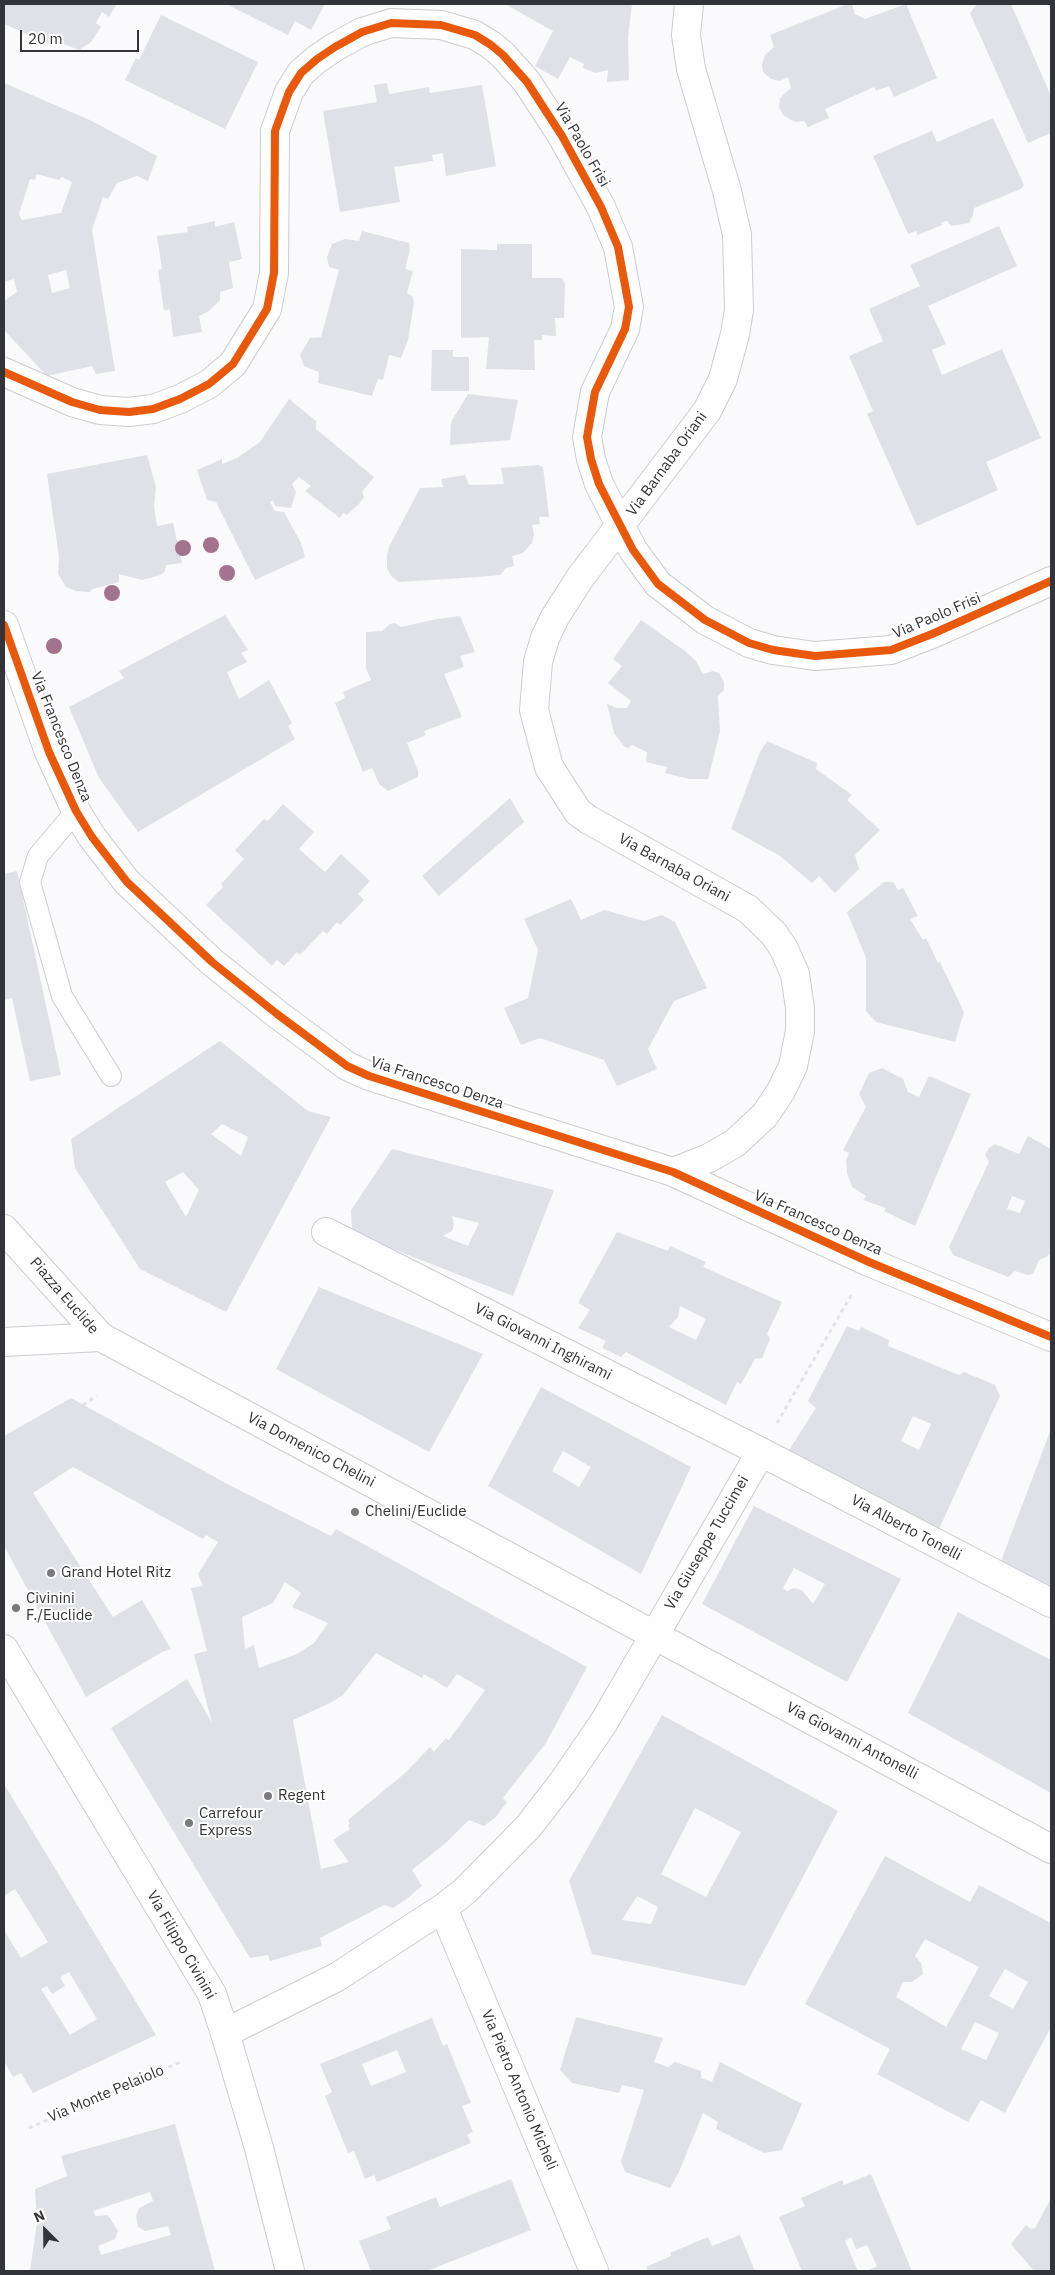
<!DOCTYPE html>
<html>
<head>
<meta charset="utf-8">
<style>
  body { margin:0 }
  #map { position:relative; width:1055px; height:2275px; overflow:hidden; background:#fafafc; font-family:"IBM Plex Sans",sans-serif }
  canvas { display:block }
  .frame { position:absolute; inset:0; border:5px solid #33333a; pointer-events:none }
  .north { position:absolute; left:20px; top:2205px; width:50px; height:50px; -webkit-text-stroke:4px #fff; paint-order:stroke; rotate:337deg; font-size:14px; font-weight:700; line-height:20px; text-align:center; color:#33333a }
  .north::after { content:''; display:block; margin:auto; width:18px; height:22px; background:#33333a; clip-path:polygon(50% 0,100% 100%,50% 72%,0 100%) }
  .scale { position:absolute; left:20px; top:30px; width:119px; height:22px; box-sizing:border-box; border:2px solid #33333a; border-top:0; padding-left:6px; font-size:15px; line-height:18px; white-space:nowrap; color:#33333a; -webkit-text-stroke:4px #fff; paint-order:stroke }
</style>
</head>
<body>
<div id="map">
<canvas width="1055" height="2275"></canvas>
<div class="frame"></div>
<div class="north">N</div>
<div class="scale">20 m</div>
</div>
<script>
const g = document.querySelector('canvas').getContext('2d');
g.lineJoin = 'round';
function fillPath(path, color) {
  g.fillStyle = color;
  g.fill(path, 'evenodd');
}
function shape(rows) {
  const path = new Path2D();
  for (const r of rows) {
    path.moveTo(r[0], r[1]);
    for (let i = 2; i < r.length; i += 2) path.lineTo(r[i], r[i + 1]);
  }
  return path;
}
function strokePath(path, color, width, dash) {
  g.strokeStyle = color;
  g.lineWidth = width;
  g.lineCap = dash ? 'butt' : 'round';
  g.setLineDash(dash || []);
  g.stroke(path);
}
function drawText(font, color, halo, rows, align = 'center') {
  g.font = font + ' "IBM Plex Sans",sans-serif';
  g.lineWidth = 4;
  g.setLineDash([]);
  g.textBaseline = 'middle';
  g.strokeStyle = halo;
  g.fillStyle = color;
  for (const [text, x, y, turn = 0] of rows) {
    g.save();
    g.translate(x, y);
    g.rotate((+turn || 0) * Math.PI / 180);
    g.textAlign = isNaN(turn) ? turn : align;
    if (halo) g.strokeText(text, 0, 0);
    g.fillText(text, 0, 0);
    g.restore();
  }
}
fillPath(shape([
  [4,4,117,4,109,17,102,12,96,23,101,27,91,42,79,50,56,41,54,46,4,24],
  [226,4,325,4,311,30,295,21,288,35],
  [505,4,632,4,628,38,629,80,607,82,608,70,596,73,583,68,584,64,570,57,558,79,535,66,553,31],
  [848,4,852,4,855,14,865,19,906,4,937,78,894,97,889,86,876,91,874,87,825,109,829,118,808,127,804,121,795,122,783,115,779,107,780,98,791,88,788,77,780,81,771,79,763,72,762,64,765,55,774,47,770,35],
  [977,4,1011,4,1051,96,1051,133,1028,143,970,13],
  [161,15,258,62,225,129,125,80,136,58,139,60],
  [4,83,92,121,157,156,148,181,137,176,117,183,108,199,103,197,92,230,115,371,96,374,92,366,47,376,4,330,4,301,17,292,14,279,4,282],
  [37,174,59,180,62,177,72,182,61,213,22,220,19,214,30,179,35,180],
  [66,270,70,288,52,293,48,275],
  [387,83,389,94,429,87,430,93,482,85,496,166,446,176,443,153,432,155,433,161,394,167,400,202,340,212,323,111,377,102,374,85],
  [993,118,1024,185,1021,189,974,208,973,215,969,223,951,226,947,221,941,222,942,225,918,235,916,231,908,234,873,156,932,131,937,142],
  [215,221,215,227,234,222,242,259,229,262,233,288,220,292,220,300,209,311,199,316,202,332,173,337,170,309,164,311,158,270,162,269,157,236,188,232,187,227],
  [999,226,1017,266,928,306,946,344,932,350,942,375,1002,349,1041,438,986,462,998,490,917,526,867,414,873,411,849,356,883,341,869,309,920,286,910,265],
  [362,231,409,243,410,250,405,269,413,271,407,293,412,296,414,302,408,340,401,358,389,355,383,380,378,379,372,396,318,383,319,372,304,366,300,355,310,338,321,337,339,270,329,267,327,257,332,244,345,239,359,241],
  [497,244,532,244,532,278,562,278,565,284,564,318,555,318,556,336,542,335,542,340,534,340,535,370,486,369,489,337,461,338,461,249,497,250],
  [432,350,453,350,453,357,469,357,469,391,431,391],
  [468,394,518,400,510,440,450,445,451,422],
  [289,399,316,421,316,429,374,477,362,492,364,497,359,504,347,515,343,513,340,518,305,491,311,486,299,477,292,484,296,492,291,508,275,506,273,500,270,502,275,511,284,512,301,543,305,557,255,580,216,502,207,500,197,470,222,459,222,464,237,458,260,442],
  [147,455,156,487,154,507,157,526,173,523,182,563,166,565,165,571,161,575,142,580,119,574,119,582,92,589,90,592,76,591,66,587,58,574,59,557,47,474],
  [538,465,543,467,549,517,539,517,540,524,532,525,534,534,532,543,523,553,512,556,514,566,506,568,500,575,478,577,399,582,392,577,387,568,387,555,389,547,420,488,443,487,441,479,465,475,469,485,504,484,501,468],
  [225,615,248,650,241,653,247,662,227,672,239,699,269,680,292,723,288,726,295,739,138,832,99,778,69,707,124,678,119,671],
  [460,616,475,652,460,656,464,667,444,674,462,717,424,731,426,735,407,743,418,771,418,777,388,791,379,784,372,768,363,772,335,703,345,698,343,692,371,680,366,669,366,632,382,631,390,624,395,623,401,627,437,619],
  [641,620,685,651,696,661,703,674,713,671,719,673,724,682,724,690,718,696,720,731,708,779,689,779,665,773,667,767,646,762,647,752,632,745,628,748,624,746,614,733,607,704,617,708,627,708,631,701,608,683,622,666,613,659],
  [767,741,817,763,816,769,852,795,847,800,880,830,855,855,859,869,835,893,819,876,812,883,780,856,731,829,760,752],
  [510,798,524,822,439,896,422,876],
  [283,804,314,832,299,849,325,872,341,854,370,881,358,894,364,900,340,925,337,922,327,934,323,931,300,955,297,952,284,966,277,960,272,966,206,905,223,887,221,884,244,859,235,850,264,819,268,821],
  [17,871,61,1075,30,1081,12,998,4,1000,4,874],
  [884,882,893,882,898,890,903,888,918,916,910,919,923,940,926,938,938,963,940,962,964,1012,955,1042,876,1022,866,1011,866,958,847,912],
  [571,899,581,920,604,910,644,921,662,915,675,922,707,988,674,1001,648,1049,657,1069,617,1086,604,1060,540,1038,521,1045,504,1008,528,998,538,950,524,919],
  [220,1041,308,1111,331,1117,226,1312,140,1269,75,1168,71,1139],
  [222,1124,248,1137,241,1156,211,1134],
  [183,1172,199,1190,186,1217,165,1182],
  [882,1068,903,1079,908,1092,919,1097,929,1076,971,1094,915,1226,884,1211,886,1208,863,1200,866,1196,852,1187,847,1173,846,1160,849,1153,843,1150,866,1107,859,1094,869,1073],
  [1028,1136,1051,1149,1051,1252,1048,1256,1039,1260,1033,1274,1027,1275,1015,1271,1008,1277,953,1255,949,1247,989,1162,985,1155,989,1148,995,1144,1019,1154],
  [1012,1196,1025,1201,1020,1213,1007,1209],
  [392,1149,554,1190,513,1296,352,1233,351,1210],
  [452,1216,479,1223,468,1246,443,1236,452,1231,454,1225],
  [617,1232,668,1251,670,1246,706,1262,703,1267,782,1302,767,1334,770,1339,762,1358,755,1359,741,1384,737,1382,726,1405,626,1352,621,1357,602,1348,606,1341,578,1328,590,1310,578,1303],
  [680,1306,706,1319,696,1340,669,1327,678,1317],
  [319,1287,483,1354,429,1452,276,1369],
  [847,1326,859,1331,861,1327,889,1340,888,1346,959,1375,964,1372,995,1385,1000,1396,939,1529,789,1450,816,1408,808,1401],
  [913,1416,931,1424,919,1450,901,1441],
  [541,1387,691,1467,641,1574,488,1486],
  [563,1451,591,1467,579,1487,552,1471],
  [71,1398,233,1487,331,1536,336,1529,587,1667,546,1743,503,1798,507,1802,496,1817,484,1826,469,1820,448,1841,412,1870,422,1886,409,1897,393,1908,384,1905,320,1938,322,1946,270,1961,268,1955,250,1958,111,1728,187,1679,212,1723,194,1654,207,1651,191,1588,203,1586,198,1574,218,1542,206,1535,203,1539,73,1467,33,1493,113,1617,142,1600,171,1649,162,1652,86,1697,4,1546,4,1436],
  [285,1582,301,1593,292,1607,328,1623,314,1643,297,1654,259,1668,254,1645,245,1649,242,1617,273,1603],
  [376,1653,422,1678,424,1674,447,1688,457,1674,485,1690,449,1740,446,1738,434,1752,430,1747,405,1773,348,1820,350,1824,348,1825,350,1829,333,1840,349,1862,321,1869,293,1720,330,1703,343,1695],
  [1051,1429,1051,1591,1001,1561],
  [754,1506,901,1579,847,1682,702,1604],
  [794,1568,825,1584,813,1604,802,1590,794,1588,787,1591,783,1588],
  [958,1612,1051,1660,1051,1793,908,1713],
  [662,1715,838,1811,745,1986,592,1954,569,1881],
  [695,1808,741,1832,706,1897,661,1874],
  [637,1896,658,1907,651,1924,622,1920],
  [4,1784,156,2035,33,2093,21,2073,13,2077,4,2061,4,1930,21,1958,48,1942,15,1889,4,1896],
  [69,1972,97,2019,70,2035,41,1989,47,1986,52,1994,65,1986,60,1977],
  [885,1856,970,1902,979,1885,1051,1923,1051,2027,1005,2113,981,2100,968,2122,877,2074,890,2049,805,2004],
  [925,1939,979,1967,946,2027,896,1997,903,1982,912,1982,923,1974,921,1963,915,1956],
  [1005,1969,1028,1982,1013,2009,989,1996],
  [975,2022,999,2033,986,2060,961,2049],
  [576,2017,663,2038,654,2062,668,2067,675,2062,701,2071,701,2078,712,2082,720,2062,802,2104,782,2150,764,2153,716,2129,718,2122,703,2113,679,2172,670,2188,625,2172,621,2161,644,2090,622,2085,619,2093,572,2083,560,2070],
  [432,2018,443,2046,447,2044,471,2103,462,2106,473,2132,467,2135,471,2143,377,2182,374,2175,365,2179,354,2151,348,2153,325,2096,332,2092,320,2064],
  [397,2050,406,2072,371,2086,362,2064],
  [175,2124,215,2271,30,2271,37,2222,35,2189,67,2176,61,2156],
  [150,2192,153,2201,139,2208,136,2216,138,2227,145,2231,168,2226,171,2235,101,2255,98,2246,115,2239,118,2231,108,2215,96,2216,93,2211],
  [871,2174,912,2271,867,2271,877,2266,867,2245,856,2249,851,2237,845,2241,858,2271,802,2271,779,2217,805,2206,801,2198,842,2180,844,2185],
  [511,2179,531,2230,427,2271,371,2271,359,2241,391,2229,386,2217,436,2197,440,2207],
  [1051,2198,1051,2271,1034,2271,1011,2244,1026,2225,1031,2229,1035,2228],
  [740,2235,755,2271,648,2271,646,2267,671,2256,670,2253,708,2237,712,2246]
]), '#dfe1e6');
const service = shape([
  [76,811,38,856,30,882,62,996,111,1076]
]);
const minor = shape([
  [4,372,72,402,100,410,129,412,153,409,180,399,209,384,233,364,267,309,274,273,275,131,289,92,301,73,317,59,335,47,362,32,391,23,441,25,475,35,491,45,503,55,527,82,562,136,601,207,618,247,629,307,625,329,595,392,587,437,591,459,599,484,633,550,658,584,705,620,749,643,773,650,815,656,891,650,932,634,1051,581],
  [4,625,49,752,76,811,92,837,127,882,212,962,277,1014,347,1066,369,1076,673,1172,869,1262,1051,1337],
  [673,1172,709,1158,735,1143,765,1115,781,1091,793,1066,800,1031,800,1008,795,974,784,949,774,934,748,909,589,820,578,812,549,767,534,710,538,662,545,638,555,617,580,578,707,411,723,379,735,334,739,310,737,235,727,191,691,69,686,35,689,4],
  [326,1232,761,1452,1051,1603],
  [443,1908,594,2271],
  [225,2033,337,1977,443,1908,465,1891,528,1827,563,1782,604,1722,761,1452]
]);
const tertiary = shape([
  [4,1229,101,1337,1051,1849],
  [4,1342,101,1337],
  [4,1649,212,1994,225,2033,259,2148,290,2271]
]);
strokePath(service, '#cdccd1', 22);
strokePath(minor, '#cdccd1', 30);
strokePath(tertiary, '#cdccd1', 30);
strokePath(shape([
  [83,1405,97,1396],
  [777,1423,853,1292],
  [29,2128,183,2061]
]), '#e2e2e2', 3, [4, 4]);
strokePath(service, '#fefeff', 20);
strokePath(minor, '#fefeff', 28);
strokePath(tertiary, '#fefeff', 28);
strokePath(shape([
  [4,372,72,402,100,410,129,412,153,409,180,399,209,384,233,364,267,309,274,273,275,131,289,92,301,73,317,59,335,47,362,32,391,23,441,25,475,35,491,45,503,55,527,82,562,136,601,207,618,247,629,307,625,329,595,392,587,437,591,459,599,484,633,550,658,584,705,620,749,643,773,650,815,656,891,650,932,634,1051,581],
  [4,625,49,752,76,811,92,837,127,882,212,962,277,1014,347,1066,369,1076,673,1172,869,1262,1051,1337]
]), '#e8590c', 8);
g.fillStyle = '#a3728c';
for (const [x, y] of [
  [211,545],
  [183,548],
  [227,573],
  [112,593],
  [54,646]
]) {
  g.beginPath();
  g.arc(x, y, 8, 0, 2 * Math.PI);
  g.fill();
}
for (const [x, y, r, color] of [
  [355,1512,5,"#79797e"],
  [51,1573,5,"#79797e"],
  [16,1608,5,"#79797e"],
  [268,1796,5,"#79797e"],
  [189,1823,5,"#79797e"]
]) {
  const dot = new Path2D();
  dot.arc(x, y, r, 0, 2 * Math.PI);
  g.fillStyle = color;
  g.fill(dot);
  strokePath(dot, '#fff', 2);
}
drawText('15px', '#33333a', '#fff', [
  ["Via Paolo Frisi",582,145,60],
  ["Via Barnaba Oriani",667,464,-54],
  ["Via Paolo Frisi",937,616,-23],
  ["Via Francesco Denza",61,737,68],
  ["Via Barnaba Oriani",674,868,29],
  ["Via Francesco Denza",437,1083,18],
  ["Via Francesco Denza",818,1223,24],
  ["Piazza Euclide",64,1296,49],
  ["Via Giovanni Inghirami",543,1342,27],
  ["Via Domenico Chelini",311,1450,28],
  ["Via Alberto Tonelli",906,1528,28],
  ["Via Giuseppe Tuccimei",707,1543,-60],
  ["Via Giovanni Antonelli",852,1741,28],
  ["Via Filippo Civinini",181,1945,60],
  ["Via Pietro Antonio Micheli",519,2090,67],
  ["Via Monte Pelaiolo",106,2094,-23]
]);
drawText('15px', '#33333a', '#fff', [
  ["Chelini/Euclide",365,1512],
  ["Grand Hotel Ritz",61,1573],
  ["Civinini",26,1599],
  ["F./Euclide",26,1616],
  ["Regent",278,1796],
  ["Carrefour",199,1814],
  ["Express",199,1831]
], 'left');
</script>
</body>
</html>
